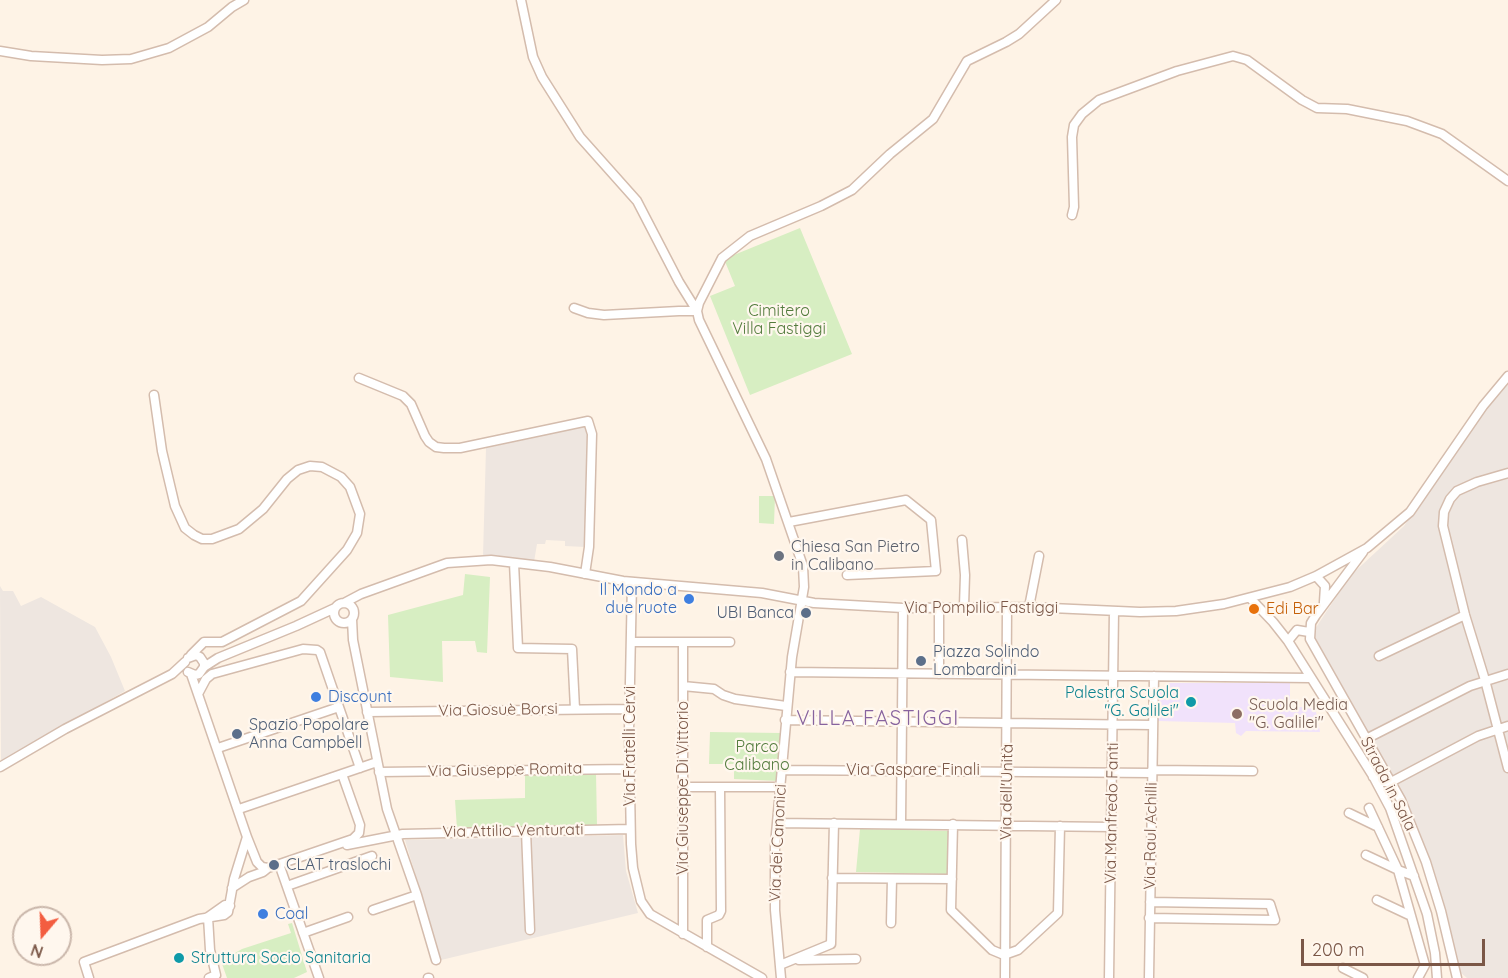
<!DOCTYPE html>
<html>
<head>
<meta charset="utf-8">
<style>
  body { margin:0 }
  #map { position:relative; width:1508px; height:978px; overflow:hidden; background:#fef3e6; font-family:Quicksand,sans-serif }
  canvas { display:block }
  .north { position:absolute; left:12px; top:906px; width:60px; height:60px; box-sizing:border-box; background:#fff7ee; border:2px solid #cab7ab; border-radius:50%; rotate:199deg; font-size:16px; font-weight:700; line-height:24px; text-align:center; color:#7b5747 }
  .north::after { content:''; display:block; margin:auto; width:21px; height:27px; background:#f35d40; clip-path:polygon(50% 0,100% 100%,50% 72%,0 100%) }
  .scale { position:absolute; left:1301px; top:939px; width:184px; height:27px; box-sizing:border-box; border:3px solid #7b5747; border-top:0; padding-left:8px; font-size:18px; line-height:21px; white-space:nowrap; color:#7b5747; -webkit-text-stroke:4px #fff7ee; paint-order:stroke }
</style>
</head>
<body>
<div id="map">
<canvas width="1508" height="978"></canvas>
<div class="north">N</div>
<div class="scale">200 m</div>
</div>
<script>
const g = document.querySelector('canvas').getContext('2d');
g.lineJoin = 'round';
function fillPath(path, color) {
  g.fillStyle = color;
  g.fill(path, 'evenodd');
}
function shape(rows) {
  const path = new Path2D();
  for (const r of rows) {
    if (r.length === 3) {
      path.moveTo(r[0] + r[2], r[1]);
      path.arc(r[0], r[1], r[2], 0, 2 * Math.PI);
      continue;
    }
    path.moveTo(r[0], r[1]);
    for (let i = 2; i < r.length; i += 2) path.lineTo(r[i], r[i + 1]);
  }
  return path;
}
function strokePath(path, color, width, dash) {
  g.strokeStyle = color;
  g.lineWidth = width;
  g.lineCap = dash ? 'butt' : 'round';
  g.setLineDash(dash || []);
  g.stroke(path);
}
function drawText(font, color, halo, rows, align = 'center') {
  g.font = font + ' Quicksand,sans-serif';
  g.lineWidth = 4.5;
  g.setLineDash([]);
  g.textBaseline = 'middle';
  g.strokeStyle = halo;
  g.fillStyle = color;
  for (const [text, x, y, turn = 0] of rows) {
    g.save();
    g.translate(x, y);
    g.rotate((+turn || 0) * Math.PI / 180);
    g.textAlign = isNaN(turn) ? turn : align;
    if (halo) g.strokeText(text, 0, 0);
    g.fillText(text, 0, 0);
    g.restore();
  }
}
fillPath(shape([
  [1508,379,1508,978,1467,978,1460,972,1446,910,1431,861,1405,798,1322,653,1314,635,1315,629,1350,576,1404,526,1485,407],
  [587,426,585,547,565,546,565,541,546,540,545,544,537,544,534,562,483,556,486,448],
  [0,586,3,591,13,591,21,606,41,597,95,627,111,657,125,691,1,761],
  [623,835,626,871,638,913,441,960,405,840]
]), '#eee6e0');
fillPath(shape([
  [1167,683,1290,683,1290,707,1315,707,1320,732,1246,731,1241,736,1236,733,1235,723,1158,721,1158,690,1167,690]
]), '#f1e2fb');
fillPath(shape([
  [800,228,852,354,750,395,710,296,735,286,724,259],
  [759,496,775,496,774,524,759,523],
  [465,574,490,577,487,653,477,652,475,641,442,641,443,682,390,677,388,615,463,595],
  [710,732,781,733,779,781,734,779,734,764,709,764],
  [525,773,596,773,597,826,457,829,455,800,525,798],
  [860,829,948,831,947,874,856,872],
  [292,923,307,972,294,978,227,978,221,961,242,949,291,933,288,924]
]), '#d7eec2');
const minor = shape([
  [521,0,533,57,542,77,580,137,637,201,679,282,697,311,699,320,766,459,803,566,804,587,792,657,775,845,775,910,781,978],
  [0,51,31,56,102,60,131,59,169,48,208,27,232,7,244,0],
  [1072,215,1074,207,1072,137,1074,125,1082,114,1099,100,1177,71,1233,56,1247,60,1302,100,1317,108,1347,109,1407,121,1442,134,1508,181],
  [574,308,588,313,604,315,679,311,697,311],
  [697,311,699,303,722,258,750,236,821,206,852,190,890,154,933,119,967,61,1006,42,1019,34,1056,0],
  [359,378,403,396,411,404,425,436,429,442,436,447,444,448,460,448,588,421,592,434,589,547,585,574],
  [154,395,162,451,175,506,185,528,194,535,202,539,212,539,239,529,263,509,287,479,298,470,310,466,322,467,341,477,350,487,360,514,357,533,347,550,301,601,222,642,204,642,191,655],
  [1508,473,1477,482,1457,491,1450,499,1444,512,1443,526,1465,615,1485,680,1508,768],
  [789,522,906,500,931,520,936,571,847,575],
  [962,540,965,575,964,606],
  [1363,552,1316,615,1311,623,1310,639,1401,800,1426,862,1441,911,1457,978],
  [514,563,518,648,572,649,575,709],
  [1316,576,1325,586,1324,602],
  [632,582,629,731,631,844,633,868,641,901,650,914,762,978],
  [1250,598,1273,622,1288,641,1373,776,1390,808,1427,914,1435,953,1437,978],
  [344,603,361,594,447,563,491,560,550,567,623,581,762,593,814,603,903,608,1029,607,1140,612,1176,611,1224,604,1290,587,1316,576,1367,548,1410,512,1483,406,1508,376],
  [344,613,10],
  [939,606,939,674],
  [1029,607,1039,556],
  [352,619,353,640,387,809,417,895,436,960],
  [1288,641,1297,630,1309,632],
  [631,642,730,642],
  [683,642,683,934],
  [1379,656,1465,615],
  [188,658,196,655,200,657,204,663,204,667],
  [188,672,195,675,199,674,204,667,218,658,296,626,335,608],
  [790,672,1310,678],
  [191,674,247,837,257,862,262,867,268,868,353,839,359,833,360,825,342,774],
  [683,686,714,689,723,695,735,699,786,706],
  [198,694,206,679,212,674,303,649,317,650,320,652,360,768],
  [367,712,629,709],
  [785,720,1152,725],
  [1366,739,1470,686,1508,674],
  [218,748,339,707],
  [0,767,65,729,172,674,185,662],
  [782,770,1152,773],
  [1152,770,1253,771],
  [379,772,631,769],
  [1373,777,1382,782,1391,782,1478,736,1508,726],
  [684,787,781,787],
  [1369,808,1398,870,1425,965,1418,978],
  [239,809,377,762],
  [1349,813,1378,827],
  [777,823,1112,827],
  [901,824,903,608],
  [953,824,951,910,992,950,1004,955,1018,950,1058,913,1060,826],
  [526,831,530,930],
  [347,845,403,834,630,829],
  [1366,855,1398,870,1414,876],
  [279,864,319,978],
  [832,878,952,879],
  [287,886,372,856],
  [232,888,249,877,263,872,268,868],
  [1377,900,1411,916],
  [373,910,417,895],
  [208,917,210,950,216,975,209,978],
  [208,917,225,905,230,906],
  [1149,918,1275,920,1270,904,1150,902],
  [891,923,892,879],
  [303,933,348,917],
  [707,947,707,920,719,915,721,911,720,787],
  [799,960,856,959],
  [780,965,831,944,834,823],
  [1343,968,1363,978],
  [89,978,84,962,199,919,224,915,228,912,234,879,247,837],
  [428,978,429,978],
  [1005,978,1007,606],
  [1109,978,1114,611],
  [1149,978,1154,676]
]);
strokePath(minor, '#d4bcad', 11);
strokePath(minor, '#fff', 8);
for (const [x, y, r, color] of [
  [779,556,6,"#6b7280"],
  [689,599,6,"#3f7fe0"],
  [1254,609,6,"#e8710a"],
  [806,613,6,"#5c6f8a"],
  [921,661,6,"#5c6f8a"],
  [316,697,6,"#3f7fe0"],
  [1191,702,6,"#0f9aa8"],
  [1237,714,6,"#8d6e63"],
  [237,734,6,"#5c6f8a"],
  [274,865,6,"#5c6f8a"],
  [263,914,6,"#3f7fe0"],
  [179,958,6,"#0f9aa8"]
]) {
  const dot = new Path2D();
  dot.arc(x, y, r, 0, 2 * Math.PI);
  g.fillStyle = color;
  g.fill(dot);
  strokePath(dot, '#fff7ee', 2);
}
drawText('16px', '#527b3c', '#fff7ee', [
  ["Cimitero",779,311],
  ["Villa Fastiggi",779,329],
  ["Parco",757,747],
  ["Calibano",757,765]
]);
drawText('16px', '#5b616d', '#fff7ee', [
  ["Chiesa San Pietro",791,547],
  ["in Calibano",791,565]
], 'left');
drawText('16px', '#366cbe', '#fff7ee', [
  ["Il Mondo a",677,590,"right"],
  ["due ruote",677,608,"right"],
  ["Discount",328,697],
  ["Coal",275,914]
], 'left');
drawText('16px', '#7b5747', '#fff7ee', [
  ["Via Pompilio Fastiggi",981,608],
  ["Via Giosuè Borsi",498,710,-1],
  ["Via Fratelli Cervi",630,746,-90],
  ["Via Giuseppe Romita",505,770,-1],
  ["Via Gaspare Finali",913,770],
  ["Strada in Sala",1388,784,63],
  ["Via Giuseppe Di Vittorio",683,788,-90],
  ["Via dell'Unità",1007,792,-89],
  ["Via Manfredo Fanti",1112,813,-89],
  ["Via Attilio Venturati",513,831,-1],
  ["Via Raul Achilli",1151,836,-89],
  ["Via dei Canonici",778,843,-87]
]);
drawText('16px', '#c56008', '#fff7ee', [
  ["Edi Bar",1266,609]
], 'left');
drawText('16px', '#4e5e75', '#fff7ee', [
  ["UBI Banca",794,613,"right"],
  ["Piazza Solindo",933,652],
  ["Lombardini",933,670],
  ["Spazio Popolare",249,725],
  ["Anna Campbell",249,743],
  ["CLAT traslochi",286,865]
], 'left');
drawText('16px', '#0d838f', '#fff7ee', [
  ["Palestra Scuola",1179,693],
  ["\"G. Galilei\"",1179,711],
  ["Struttura Socio Sanitaria",191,958,"left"]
], 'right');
drawText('16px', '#785e54', '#fff7ee', [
  ["Scuola Media",1249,705],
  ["\"G. Galilei\"",1249,723]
], 'left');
g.letterSpacing = '1.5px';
drawText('20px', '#87639e', '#fff7ee', [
  ["VILLA FASTIGGI",878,719]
]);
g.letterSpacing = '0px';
</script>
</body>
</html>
